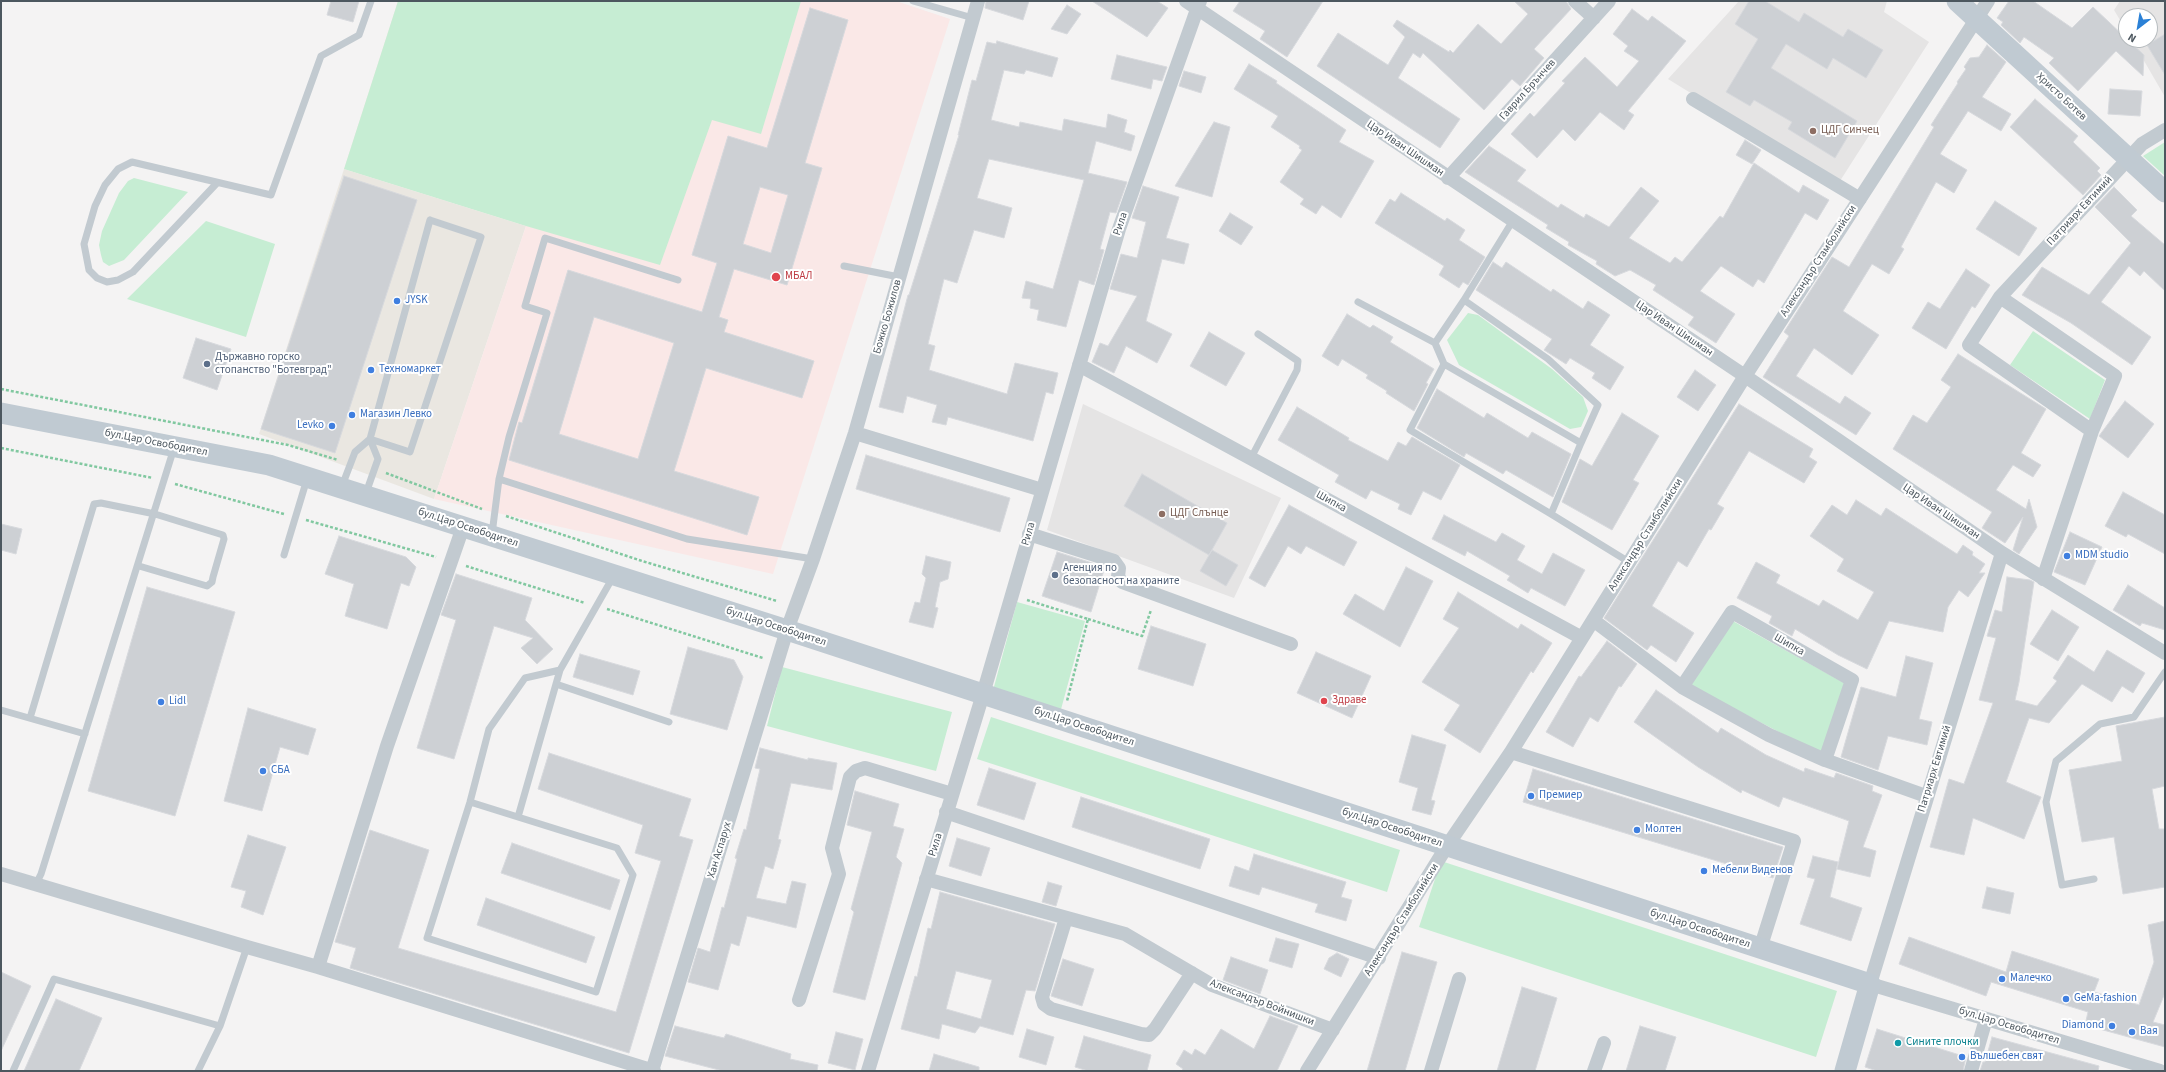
<!DOCTYPE html>
<html>
<head>
<meta charset="utf-8">
<style>
  body { margin:0 }
  #map { position:relative; width:2166px; height:1072px; overflow:hidden; background:#f4f3f3; font-family:"Source Sans 3",sans-serif }
  canvas { display:block }
  .frame { position:absolute; inset:0; border:2px solid #4c575f; pointer-events:none }
  .north { position:absolute; left:2118px; top:8px; width:40px; height:40px; box-sizing:border-box; background:#fff; border:1px solid #b7bcbf; border-radius:50%; rotate:211deg; font-size:11px; font-weight:700; line-height:16px; text-align:center; color:#4c575f }
  .north::after { content:''; display:block; margin:auto; width:14px; height:18px; background:#2b81d6; clip-path:polygon(50% 0,100% 100%,50% 72%,0 100%) }
</style>
</head>
<body>
<div id="map">
<canvas width="2166" height="1072"></canvas>
<div class="frame"></div>
<div class="north">N</div>
</div>
<script>
const g = document.querySelector('canvas').getContext('2d');
g.lineJoin = 'round';
function fillPath(path, color) {
  g.fillStyle = color;
  g.fill(path, 'evenodd');
}
function shape(rows) {
  const path = new Path2D();
  for (const r of rows) {
    path.moveTo(r[0], r[1]);
    for (let i = 2; i < r.length; i += 2) path.lineTo(r[i], r[i + 1]);
  }
  return path;
}
function strokePath(path, color, width, dash) {
  g.strokeStyle = color;
  g.lineWidth = width;
  g.lineCap = dash ? 'butt' : 'round';
  g.setLineDash(dash || []);
  g.stroke(path);
}
function drawText(font, color, halo, rows, align = 'center') {
  g.font = font + ' "Source Sans 3",sans-serif';
  g.lineWidth = 4;
  g.setLineDash([]);
  g.textBaseline = 'middle';
  g.strokeStyle = halo;
  g.fillStyle = color;
  for (const [text, x, y, turn = 0] of rows) {
    g.save();
    g.translate(x, y);
    g.rotate((+turn || 0) * Math.PI / 180);
    g.textAlign = isNaN(turn) ? turn : align;
    if (halo) g.strokeText(text, 0, 0);
    g.fillText(text, 0, 0);
    g.restore();
  }
}
fillPath(shape([
  [344,169,526,226,434,499,259,434]
]), '#eae7e1');
fillPath(shape([
  [1739,1,1887,1,1884,12,1929,42,1838,184,1668,79],
  [2120,1,2165,1,2165,97,2132,40,2150,40,2150,16,2126,16,2126,30,2114,10],
  [1083,404,1281,498,1234,598,1047,530]
]), '#e5e4e4');
fillPath(shape([
  [398,1,896,1,950,19,773,574,434,499,526,226,344,169]
]), '#fae8e7');
fillPath(shape([
  [398,1,801,1,761,134,712,120,660,265,526,226,344,169],
  [2165,142,2165,176,2143,156],
  [134,178,188,192,124,260,109,266,103,262,101,255,99,245,102,231,119,193,128,181],
  [206,221,275,244,246,337,127,299],
  [1468,313,1478,315,1552,369,1583,397,1588,411,1581,427,1570,429,1459,365,1447,340],
  [2033,331,2105,380,2090,419,2010,365],
  [1017,602,1085,621,1057,724,989,705],
  [1731,620,1846,684,1823,755,1689,685],
  [782,667,952,712,936,771,767,726],
  [991,717,1400,850,1387,892,977,759],
  [1441,861,1837,991,1816,1057,1419,927]
]), '#c6edd3');
const building = shape([
  [331,1,359,1,353,22,327,15,331,1],
  [986,1,1029,1,1023,20,985,8,986,1],
  [1092,1,1157,1,1168,8,1147,37,1092,1],
  [1240,1,1323,1,1287,57,1260,39,1265,31,1233,11,1240,1],
  [1514,1,1566,1,1571,9,1534,49,1544,58,1520,86,1512,79,1484,110,1423,53,1420,58,1413,53,1398,78,1460,119,1440,148,1317,66,1338,33,1388,65,1405,37,1393,26,1397,20,1449,52,1450,50,1453,53,1478,24,1501,44,1528,14,1514,1],
  [1749,1,1765,1,1799,22,1804,13,1843,37,1848,29,1883,50,1866,78,1833,58,1827,69,1786,44,1771,68,1857,121,1835,158,1788,129,1792,122,1754,100,1750,106,1726,92,1758,39,1735,24,1749,1],
  [2009,1,2033,1,2072,28,2093,7,2144,55,2143,76,2116,51,2078,91,2049,63,2054,58,2024,37,2020,43,2001,25,2003,22,1997,18,2009,1],
  [1067,5,1081,14,1067,34,1051,29,1067,5],
  [810,8,848,20,805,163,822,168,787,285,734,269,719,317,728,320,724,332,814,361,802,398,706,368,674,471,759,497,747,535,509,460,519,422,522,423,568,270,702,312,717,263,692,255,728,136,767,148,810,8],
  [760,187,788,195,771,253,743,244,760,187],
  [594,317,674,343,638,459,559,434,594,317],
  [1632,9,1648,21,1652,16,1686,41,1628,111,1634,115,1624,130,1600,112,1575,141,1563,129,1537,158,1511,134,1530,113,1534,117,1565,83,1562,81,1585,57,1617,87,1639,61,1624,51,1628,46,1613,34,1632,9],
  [2165,34,2165,75,2147,45,2165,34],
  [997,41,1058,58,1052,77,1026,70,1024,74,1004,70,991,120,1019,127,1020,122,1062,131,1064,119,1106,128,1108,114,1127,120,1124,132,1135,136,1131,151,1096,141,1088,173,1127,182,1116,213,1110,212,1100,249,1104,250,1094,285,1079,280,1066,327,1037,320,1039,310,1030,308,1031,299,1022,298,1026,281,1053,289,1084,180,989,159,977,198,1012,208,1004,238,974,230,957,283,944,279,928,344,935,346,929,370,1007,394,1015,363,1058,373,1053,394,1046,392,1033,441,948,417,946,425,932,422,937,405,907,396,903,413,879,407,908,295,909,295,959,135,958,135,972,80,976,81,987,42,996,44,997,41],
  [1987,45,2006,62,1982,97,2011,114,2001,131,1968,111,1940,154,1967,170,1954,193,1936,182,1901,247,1904,249,1889,274,1872,264,1843,311,1879,335,1852,375,1814,348,1796,376,1840,404,1845,396,1871,413,1856,435,1763,377,1789,336,1784,332,1832,257,1849,267,1934,127,1931,125,1958,83,1957,82,1966,69,1964,67,1970,58,1979,57,1987,45],
  [1117,55,1167,67,1162,81,1153,79,1151,89,1111,79,1117,55],
  [1249,64,1277,81,1276,83,1346,130,1339,142,1374,161,1341,218,1322,205,1316,214,1300,204,1304,199,1280,182,1302,150,1299,148,1300,146,1271,127,1278,116,1234,89,1249,64],
  [1184,71,1206,77,1201,93,1179,86,1184,71],
  [2110,89,2142,91,2140,116,2108,114,2110,89],
  [2035,99,2078,136,2073,142,2100,168,2097,171,2101,175,2083,195,2010,127,2035,99],
  [1214,122,1230,127,1212,197,1175,186,1214,122],
  [1745,140,1761,150,1752,164,1736,155,1745,140],
  [1489,146,1526,170,1517,181,1558,208,1561,204,1584,218,1586,214,1609,227,1641,187,1659,201,1629,238,1670,263,1675,257,1682,262,1720,216,1723,218,1754,163,1799,193,1803,185,1829,200,1817,220,1805,213,1764,283,1758,279,1753,287,1721,266,1700,291,1735,314,1716,343,1688,325,1694,317,1653,290,1656,285,1630,270,1615,276,1596,264,1597,261,1568,245,1569,242,1546,228,1548,225,1465,172,1489,146],
  [344,176,417,200,335,453,261,429,344,176],
  [1143,186,1179,197,1166,238,1189,244,1184,264,1162,259,1146,321,1172,334,1157,363,1126,346,1114,373,1092,362,1100,343,1108,346,1137,296,1110,289,1121,254,1137,258,1146,222,1132,218,1143,186],
  [2114,187,2137,210,2131,216,2165,245,2165,291,2144,271,2140,276,2129,266,2101,302,2151,337,2132,365,2071,323,2022,295,2042,267,2089,295,2131,243,2095,207,2114,187],
  [1401,193,1445,221,1447,218,1465,230,1459,240,1485,257,1468,285,1463,282,1459,288,1439,275,1444,266,1375,223,1390,199,1395,202,1401,193],
  [1995,201,2037,228,2019,256,1976,229,1995,201],
  [1230,213,1253,227,1241,245,1219,231,1230,213],
  [1493,262,1502,268,1506,262,1551,292,1553,289,1583,309,1588,301,1610,315,1590,345,1624,367,1610,390,1592,378,1595,373,1570,358,1566,364,1544,350,1552,339,1476,290,1493,262],
  [1966,269,1990,285,1975,308,1972,306,1946,349,1912,328,1928,302,1940,309,1966,269],
  [1347,314,1370,328,1373,325,1393,337,1390,342,1434,369,1426,383,1428,384,1414,411,1386,393,1387,391,1366,378,1368,375,1342,359,1338,366,1322,356,1347,314],
  [1209,332,1245,353,1226,386,1190,366,1209,332],
  [196,338,231,349,217,390,183,378,196,338],
  [1958,354,2046,409,2021,453,2041,465,2033,477,2013,465,1996,490,2026,509,2029,499,2037,527,2019,554,2013,550,2023,517,2005,543,1982,528,1992,512,1893,449,1913,415,1927,423,1951,387,1941,380,1958,354],
  [1695,370,1716,385,1698,411,1677,397,1695,370],
  [1437,389,1484,418,1487,413,1528,438,1532,432,1571,454,1553,497,1506,470,1503,474,1466,453,1464,457,1417,428,1437,389],
  [2125,401,2154,424,2128,458,2099,436,2125,401],
  [1739,404,1813,449,1809,457,1817,462,1804,483,1749,451,1717,504,1724,508,1711,530,1709,529,1687,567,1678,561,1652,606,1694,633,1676,662,1651,645,1647,650,1604,618,1739,404],
  [1297,407,1349,438,1348,440,1388,461,1398,442,1406,446,1412,437,1460,465,1441,500,1423,491,1411,515,1398,509,1400,504,1371,490,1366,499,1335,482,1339,475,1278,440,1297,407],
  [1622,413,1659,436,1633,480,1639,483,1612,530,1562,502,1580,459,1592,466,1622,413],
  [866,455,1010,498,1000,532,856,489,866,455],
  [1142,474,1227,523,1209,555,1124,506,1142,474],
  [2123,492,2165,515,2165,554,2128,534,2126,537,2105,526,2123,492],
  [1856,500,1881,516,1886,508,1957,554,1963,545,1973,552,1972,555,1985,564,1979,573,1985,573,1968,597,1959,590,1948,607,1943,632,1889,621,1867,669,1838,655,1795,629,1792,636,1769,623,1772,616,1737,598,1756,562,1780,575,1776,583,1819,606,1823,600,1858,620,1874,592,1837,571,1844,559,1810,536,1832,505,1847,515,1856,500],
  [1289,505,1357,542,1344,566,1306,546,1301,554,1288,546,1265,587,1249,578,1289,505],
  [1444,515,1496,542,1502,533,1525,546,1517,560,1542,574,1553,553,1585,570,1565,606,1531,588,1528,593,1507,580,1510,576,1467,551,1465,556,1432,539,1444,515],
  [1,524,22,529,16,554,1,550,1,524],
  [2070,532,2102,547,2085,585,2054,572,2070,532],
  [339,536,406,557,416,567,409,586,401,583,387,629,345,616,354,584,325,574,339,536],
  [1212,550,1238,565,1226,586,1200,571,1212,550],
  [1057,552,1105,567,1091,612,1042,596,1057,552],
  [926,556,951,562,948,579,940,582,935,607,938,608,933,628,909,622,915,602,920,603,926,578,922,574,926,556],
  [1406,567,1433,581,1400,647,1343,614,1355,594,1384,611,1406,567],
  [456,574,532,598,525,620,553,649,537,664,521,648,533,638,494,626,454,759,417,748,456,620,441,615,456,574],
  [2007,577,2030,580,2034,582,2019,682,2015,700,2037,706,2057,681,2053,678,2068,655,2094,672,2107,650,2145,673,2133,693,2122,686,2112,702,2082,684,2049,723,2029,718,2006,782,2041,797,2024,839,1973,818,1964,855,1930,847,1949,779,1964,784,1993,703,1979,700,1996,638,1987,636,1995,610,2002,612,2007,577],
  [2128,585,2165,608,2165,630,2142,623,2140,626,2113,610,2128,585],
  [147,587,235,612,175,816,88,791,147,587],
  [1458,592,1518,629,1521,624,1552,643,1533,673,1531,671,1480,753,1444,730,1460,705,1422,682,1459,628,1443,619,1458,592],
  [2052,610,2079,627,2058,661,2030,644,2052,610],
  [1151,626,1206,644,1193,686,1138,669,1151,626],
  [1607,641,1637,664,1621,687,1619,686,1598,722,1590,717,1573,747,1546,732,1579,676,1581,677,1607,641],
  [688,647,734,660,743,677,727,730,670,714,688,647],
  [1316,652,1371,676,1352,718,1297,693,1316,652],
  [580,654,640,671,633,695,573,677,580,654],
  [1906,656,1933,663,1919,719,1932,722,1927,745,1888,736,1878,770,1841,757,1861,687,1896,697,1906,656],
  [1656,690,1718,733,1721,728,1766,755,1804,772,1805,768,1834,778,1836,773,1873,786,1872,791,1882,795,1863,847,1876,851,1870,877,1837,869,1849,821,1783,797,1779,807,1742,790,1741,793,1698,767,1634,722,1656,690],
  [248,708,316,729,308,755,280,747,262,811,224,801,248,708],
  [2165,717,2165,786,2152,789,2159,829,2165,829,2165,887,2123,894,2114,837,2082,842,2069,770,2122,761,2116,726,2165,717],
  [1412,735,1446,745,1431,800,1435,801,1431,815,1412,810,1418,788,1399,782,1412,735],
  [760,748,808,760,808,758,837,763,832,790,791,783,778,839,781,840,773,869,765,866,756,898,786,904,792,881,806,884,796,928,747,916,739,946,731,943,718,990,688,982,698,948,710,952,722,907,724,908,737,859,735,858,744,829,746,830,760,769,755,768,760,748],
  [549,753,691,799,679,836,693,840,629,1053,350,968,356,948,335,942,370,830,429,850,398,948,616,1012,661,861,635,853,643,825,538,789,549,753],
  [989,768,1036,783,1024,820,977,805,989,768],
  [1533,769,1783,847,1773,878,1523,802,1533,769],
  [855,791,899,804,893,826,904,829,896,857,902,863,865,1000,833,992,854,912,851,909,872,832,847,825,855,791],
  [1081,797,1210,839,1200,869,1072,827,1081,797],
  [248,835,286,847,263,915,241,907,246,891,231,887,248,835],
  [957,838,990,848,981,876,949,866,957,838],
  [512,843,620,880,610,910,501,873,512,843],
  [1254,854,1346,882,1341,897,1352,900,1346,921,1315,912,1318,904,1262,887,1259,895,1229,886,1235,866,1249,871,1254,854],
  [1813,856,1838,862,1830,897,1862,908,1851,941,1800,924,1815,879,1807,877,1813,856],
  [1048,882,1062,886,1056,906,1042,902,1048,882],
  [1987,887,2014,893,2010,914,1982,908,1987,887],
  [940,892,1055,924,1035,991,1026,990,1013,1035,980,1026,975,1033,942,1024,939,1039,901,1029,915,976,917,977,928,928,931,929,940,892],
  [956,971,992,980,981,1019,946,1009,956,971],
  [486,898,595,937,586,963,477,925,486,898],
  [2165,921,2165,993,2153,1022,2165,1025,2165,1047,2085,1025,2088,1012,1991,982,1986,996,1899,964,1909,937,2006,972,2012,951,2099,979,2094,992,2139,1005,2154,962,2148,925,2165,921],
  [1276,938,1299,944,1292,968,1269,961,1276,938],
  [1402,952,1437,962,1405,1071,1367,1071,1402,952],
  [1337,953,1349,959,1341,977,1324,969,1329,958,1337,953],
  [1231,957,1268,970,1260,994,1223,980,1231,957],
  [1063,959,1094,969,1082,1006,1051,996,1063,959],
  [1,972,31,986,1,1051,1,972],
  [1522,987,1557,998,1535,1071,1497,1071,1522,987],
  [56,999,102,1018,79,1071,24,1071,56,999],
  [1270,1016,1298,1026,1277,1071,1181,1071,1183,1069,1176,1064,1184,1050,1192,1055,1195,1049,1205,1055,1221,1029,1254,1049,1270,1016],
  [675,1026,724,1038,726,1034,791,1054,790,1059,818,1065,817,1071,723,1071,665,1056,675,1026],
  [1640,1026,1676,1037,1665,1071,1626,1071,1640,1026],
  [1027,1029,1054,1037,1046,1065,1019,1057,1027,1029],
  [1877,1029,1966,1057,1963,1071,1877,1071,1865,1067,1877,1029],
  [836,1032,863,1039,855,1070,828,1063,836,1032],
  [1084,1036,1151,1055,1147,1071,1088,1071,1075,1067,1084,1036],
  [1992,1037,2099,1066,2098,1071,1980,1071,1983,1062,1985,1062,1992,1037],
  [934,1054,979,1067,979,1071,929,1071,934,1054]
]);
fillPath(building, '#cdd0d4');
strokePath(building, '#d7d9dd', 1);
strokePath(shape([
  [1,389,288,445,338,460],
  [1,448,153,478],
  [386,473,482,509],
  [175,484,284,514],
  [506,516,642,561,777,601],
  [306,520,436,557],
  [466,566,585,603],
  [1027,600,1088,619,1067,701],
  [607,609,763,658],
  [1088,619,1142,636,1151,610]
]), '#81c8a0', 2.5, [3, 2]);
strokePath(shape([
  [913,1,973,18],
  [217,183,133,272,118,280,107,282,97,278,89,270,84,244,95,206,105,185,118,169,132,162,271,195,321,56,359,35,371,1],
  [430,220,481,237,410,452,370,439,430,220],
  [1512,222,1464,300,1548,359,1598,405,1581,443],
  [844,266,899,277],
  [1358,302,1435,343,1464,300],
  [1435,343,1444,364],
  [1251,458,1297,370,1298,361,1258,334],
  [499,479,687,539,813,559],
  [342,486,355,452,370,439,378,459,366,493],
  [1551,514,1410,430,1444,364,1581,443,1551,514,1629,562],
  [492,534,499,479,509,437,547,313,525,306,545,238,678,280],
  [284,555,307,479],
  [556,684,669,722],
  [1,710,85,734],
  [30,718,94,504,101,503,155,514,223,535,224,539,213,577,212,582,207,586,139,566],
  [470,802,617,848,633,875,596,992,427,938,470,802,489,729,525,678,560,670],
  [518,817,560,670,613,577],
  [2094,879,2062,885,2046,802,2056,761,2100,724,2134,717,2165,672],
  [36,884,41,874,174,448],
  [13,1071,54,979,220,1026],
  [198,1071,220,1026,247,947]
]), '#c2cad0', 7);
strokePath(shape([
  [1186,1,1745,376,2002,553,2165,653],
  [1575,1,1594,18],
  [1693,99,1860,199],
  [1448,178,1609,1],
  [2000,297,2115,376,2092,431,2043,579],
  [1079,365,1582,638],
  [2092,431,1969,345,2000,297,2142,144,2165,130],
  [855,433,1042,490],
  [1029,534,1114,561,1119,568,1118,577,1122,582,1291,644],
  [2002,553,1870,984,2160,1071],
  [1593,620,1682,687,1769,735,1825,760,1926,796],
  [1682,687,1732,612,1852,680,1825,760],
  [1511,752,1794,841,1760,949],
  [946,812,1379,958],
  [1,874,247,947,318,967,654,1071],
  [926,879,1125,934,1212,985,1333,1030],
  [1066,918,1042,997,1044,1004,1051,1009,1141,1034,1149,1035,1155,1029,1192,973],
  [318,967,387,746,463,527],
  [799,1000,839,874,832,848,850,777,856,771,865,768,952,794],
  [652,1071,787,630,813,559,855,433,978,1],
  [868,1071,983,694,1119,229,1200,1],
  [1307,1071,1447,846,1511,752,1745,376,1988,1],
  [1431,1071,1459,979],
  [1594,1071,1604,1043],
  [1971,1071,1986,1019]
]), '#c2cad0', 14);
strokePath(shape([
  [1957,1,2165,192],
  [1,413,269,465,787,630,1870,984,1845,1071]
]), '#c0cad2', 21);
for (const [x, y, r, color] of [
  [1813,131,4,"#8d6e63"],
  [776,277,5,"#e0444e"],
  [397,301,4,"#3f7fe0"],
  [207,364,4,"#5c6f8a"],
  [371,370,4,"#3f7fe0"],
  [352,415,4,"#3f7fe0"],
  [332,426,4,"#3f7fe0"],
  [1162,514,4,"#8d6e63"],
  [2067,556,4,"#3f7fe0"],
  [1055,575,4,"#5c6f8a"],
  [1324,701,4,"#e0444e"],
  [161,702,4,"#3f7fe0"],
  [263,771,4,"#3f7fe0"],
  [1531,796,4,"#3f7fe0"],
  [1637,830,4,"#3f7fe0"],
  [1704,871,4,"#3f7fe0"],
  [2002,979,4,"#3f7fe0"],
  [2066,999,4,"#3f7fe0"],
  [2112,1026,4,"#3f7fe0"],
  [2132,1032,4,"#3f7fe0"],
  [1898,1043,4,"#0f9aa8"],
  [1962,1057,4,"#3f7fe0"]
]) {
  const dot = new Path2D();
  dot.arc(x, y, r, 0, 2 * Math.PI);
  g.fillStyle = color;
  g.fill(dot);
  strokePath(dot, '#fff', 1.5);
}
drawText('11px', '#4c575f', '#fff', [
  ["Гаврил Брънчев",1528,90,-48],
  ["Христо Ботев",2061,97,43],
  ["Цар Иван Шишман",1405,149,34],
  ["Патриарх Евтимий",2080,211,-47],
  ["Рила",1121,224,-72],
  ["Александър Стамболийски",1819,261,-57],
  ["Божко Божилов",888,317,-74],
  ["Цар Иван Шишман",1674,329,34],
  ["бул.Цар Освободител",156,443,11],
  ["Шипка",1331,502,29],
  ["Цар Иван Шишман",1941,512,34],
  ["бул.Цар Освободител",468,528,18],
  ["Рила",1029,534,-74],
  ["Александър Стамболийски",1646,535,-58],
  ["бул.Цар Освободител",776,627,18],
  ["Шипка",1789,645,30],
  ["бул.Цар Освободител",1084,727,18],
  ["Патриарх Евтимий",1935,769,-73],
  ["бул.Цар Освободител",1392,828,18],
  ["Рила",936,845,-73],
  ["Хан Аспарух",720,850,-73],
  ["Александър Стамболийски",1402,920,-58],
  ["бул.Цар Освободител",1700,929,18],
  ["Александър Войнишки",1262,1003,21],
  ["бул.Цар Освободител",2009,1026,17]
]);
drawText('11px', '#785e54', '#fff', [
  ["ЦДГ Синчец",1821,131],
  ["ЦДГ Слънце",1170,514]
], 'left');
drawText('11px', '#be3a42', '#fff', [
  ["МБАЛ",785,277],
  ["Здраве",1332,701]
], 'left');
drawText('11px', '#366cbe', '#fff', [
  ["JYSK",405,301],
  ["Техномаркет",379,370],
  ["Магазин Левко",360,415],
  ["Levko",324,426,"right"],
  ["MDM studio",2075,556],
  ["Lidl",169,702],
  ["СБА",271,771],
  ["Премиер",1539,796],
  ["Молтен",1645,830],
  ["Мебели Виденов",1712,871],
  ["Малечко",2010,979],
  ["GeMa-fashion",2074,999],
  ["Diamond",2104,1026,"right"],
  ["Вая",2140,1032],
  ["Вълшебен свят",1970,1057]
], 'left');
drawText('11px', '#4e5e75', '#fff', [
  ["Държавно горско",215,358],
  ["стопанство \"Ботевград\"",215,371],
  ["Агенция по",1063,569],
  ["безопасност на храните",1063,582]
], 'left');
drawText('11px', '#0d838f', '#fff', [
  ["Сините плочки",1906,1043]
], 'left');
</script>
</body>
</html>
